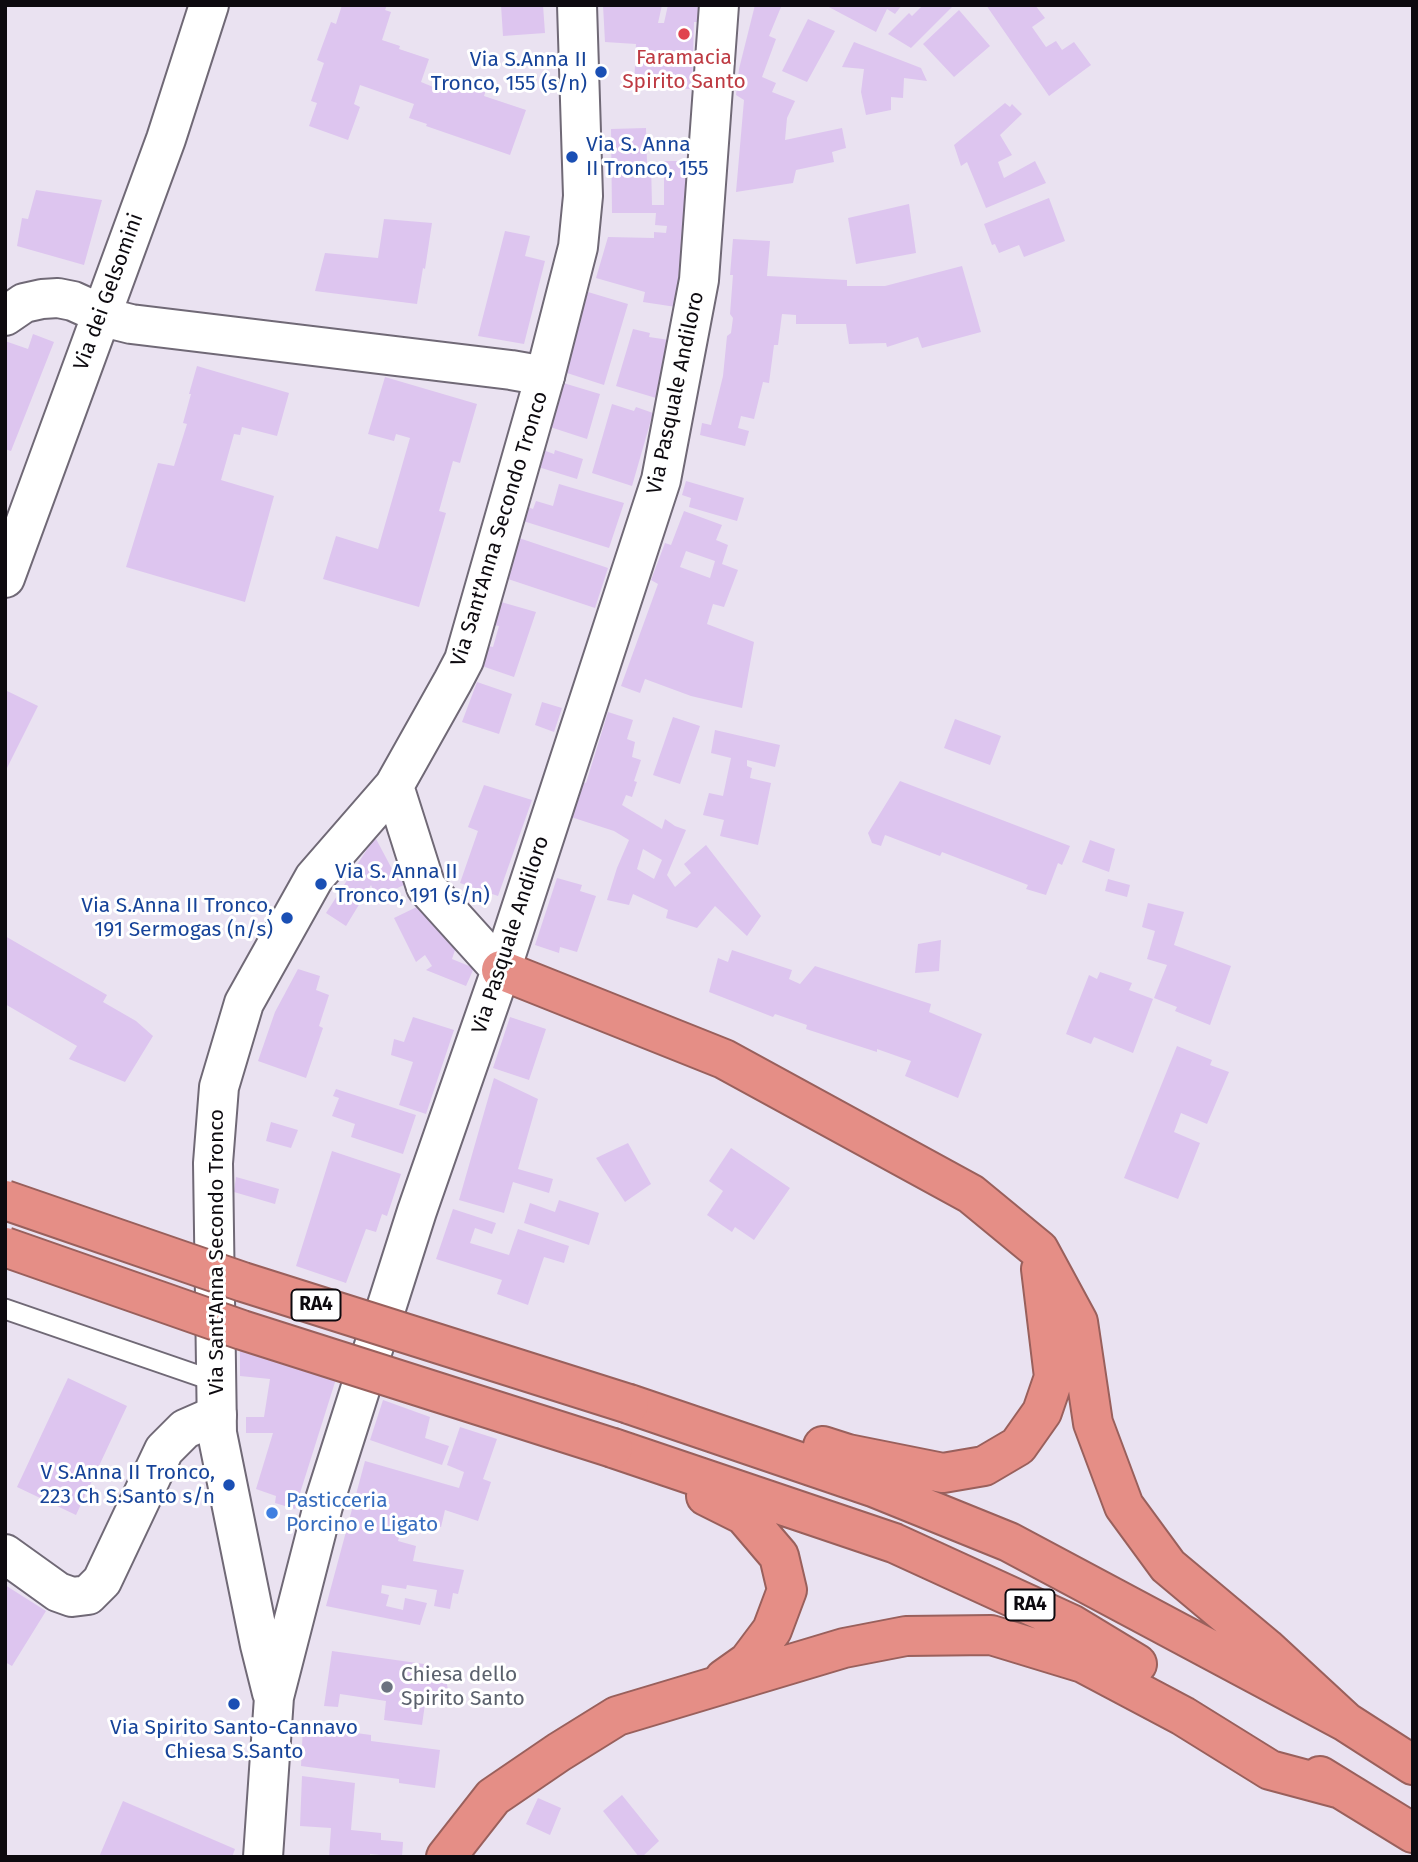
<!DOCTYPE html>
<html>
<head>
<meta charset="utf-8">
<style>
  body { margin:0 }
  #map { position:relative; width:1418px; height:1862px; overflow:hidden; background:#eae2f1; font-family:"Fira Sans",sans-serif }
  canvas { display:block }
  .frame { position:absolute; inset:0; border:7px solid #0d0a0f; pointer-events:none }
</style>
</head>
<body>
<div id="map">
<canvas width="1418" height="1862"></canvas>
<div class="frame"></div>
</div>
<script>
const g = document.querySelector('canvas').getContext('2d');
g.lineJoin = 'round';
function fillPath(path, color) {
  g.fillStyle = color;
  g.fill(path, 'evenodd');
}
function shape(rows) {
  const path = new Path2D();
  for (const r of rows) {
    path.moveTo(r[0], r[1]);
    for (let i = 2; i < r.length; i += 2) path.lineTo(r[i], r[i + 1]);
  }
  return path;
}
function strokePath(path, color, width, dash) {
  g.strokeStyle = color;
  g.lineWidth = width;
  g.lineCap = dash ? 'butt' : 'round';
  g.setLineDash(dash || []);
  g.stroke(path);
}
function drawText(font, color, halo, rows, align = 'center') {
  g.font = font + ' "Fira Sans",sans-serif';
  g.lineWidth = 6;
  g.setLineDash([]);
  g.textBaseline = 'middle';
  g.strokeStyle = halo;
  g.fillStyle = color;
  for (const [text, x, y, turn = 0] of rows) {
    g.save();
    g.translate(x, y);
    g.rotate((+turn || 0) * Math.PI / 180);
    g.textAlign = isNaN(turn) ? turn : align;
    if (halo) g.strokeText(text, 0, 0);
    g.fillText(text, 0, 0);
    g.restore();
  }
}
fillPath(shape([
  [342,5,387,5,385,10,391,12,382,40,400,46,399,49,429,59,421,82,438,89,441,81,456,86,459,80,486,90,484,96,526,110,510,155,426,126,427,124,409,118,414,104,360,85,354,104,360,107,348,140,309,126,317,103,311,101,324,63,317,60,331,22,336,24],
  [501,5,543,5,545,33,503,36],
  [603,5,662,5,658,23,664,23,668,5,701,5,699,22,694,22,692,89,634,87,636,44,605,42],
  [755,5,781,7,769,36,776,39,762,77,776,83,772,92,795,101,787,118,785,140,842,128,846,148,832,152,834,162,796,170,793,183,736,192,744,100,736,95,739,69],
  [825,5,902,5,895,14,887,9,876,32],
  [923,5,954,5,911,48,888,34,909,13,912,16],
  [986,5,1035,5,1045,18,1032,27,1046,47,1056,41,1062,50,1074,42,1091,65,1049,96],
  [959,10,990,46,954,77,923,44],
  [808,19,835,31,807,82,782,71],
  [854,42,921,68,927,81,904,78,903,98,891,97,891,110,866,115,861,92,864,69,842,67],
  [1005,103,1010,107,1012,104,1022,114,1000,135,1012,155,998,162,1004,178,1035,161,1046,183,986,208,967,162,961,166,954,145],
  [646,128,647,163,651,163,652,205,664,205,664,161,688,161,682,262,676,307,643,302,645,292,596,278,608,237,654,238,654,232,666,233,667,226,655,225,656,213,612,213,611,129],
  [36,190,102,200,84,265,17,246,22,218,28,219],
  [1049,198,1065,241,1024,257,1019,245,999,253,995,244,992,245,984,224],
  [909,204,916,253,856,264,848,218],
  [384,219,432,223,425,269,423,268,417,304,315,291,325,253,378,258],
  [505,231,530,236,525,256,545,261,524,344,478,336],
  [733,239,770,241,767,276,847,280,847,286,885,286,962,266,981,332,922,348,918,337,887,347,886,343,849,344,846,324,796,324,796,315,782,314,778,345,774,345,769,383,763,382,754,419,741,416,738,428,749,431,745,446,700,435,702,423,711,425,723,376,727,336,731,333,733,318,730,314,733,275,730,275],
  [588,292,628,304,604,385,564,372],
  [633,329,650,333,649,337,669,340,666,361,656,398,616,386],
  [33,334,54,342,11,451,5,449,5,341,28,349],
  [197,366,289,393,277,436,242,427,240,435,234,434,221,480,274,496,245,602,126,567,158,463,174,466,187,424,183,423,191,394,189,394],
  [385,377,477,404,460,463,453,461,439,511,446,513,419,607,323,579,336,536,378,549,410,438,396,434,394,441,368,434],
  [560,382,600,394,587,439,547,426],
  [612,404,634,411,636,407,653,413,632,486,592,473],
  [540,449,554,454,555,450,583,459,577,479,535,466],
  [686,481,744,498,737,521,689,507,691,498,682,495],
  [559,484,624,503,609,548,520,520,525,506,533,509,536,501,553,506],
  [684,511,722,525,716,540,728,545,722,564,738,570,724,607,713,604,707,624,754,642,742,708,691,696,645,679,640,693,621,686,658,584,651,580,665,543,671,545],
  [686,551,715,561,710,578,680,567],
  [519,538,608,568,595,608,508,579],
  [501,602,536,612,514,677,482,666,488,646,493,647,499,626,494,625],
  [477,682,512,694,499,734,462,722],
  [5,690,38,706,5,772],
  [542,702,562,708,554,732,535,725],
  [608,712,633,720,627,739,635,742,632,757,641,760,634,781,637,782,632,797,626,795,622,805,662,829,665,819,675,826,686,830,667,875,675,887,691,873,684,864,706,845,761,916,747,936,715,906,697,928,666,918,668,910,633,894,629,905,607,900,617,868,629,840,614,831,571,817,582,782,586,783],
  [643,849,662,860,654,879,637,869],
  [673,717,700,726,680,784,653,775],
  [955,719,1001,736,990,765,944,748],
  [715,730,780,745,775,767,747,760,747,766,752,768,750,778,771,783,758,845,720,836,724,820,703,815,709,793,723,796,731,758,711,753],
  [900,781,1070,846,1062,865,1058,863,1046,895,1026,889,1028,885,942,852,940,856,885,835,881,846,872,843,868,833],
  [484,785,532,800,498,896,460,883,478,831,468,827],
  [375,837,392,869,400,864,410,882,377,898,371,885,346,926,326,913],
  [1090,840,1115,849,1109,872,1082,862],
  [557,878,582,885,580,891,596,896,577,952,560,947,559,953,535,945],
  [1108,879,1130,885,1127,897,1105,891],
  [425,903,456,947,452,959,474,968,466,986,426,970,432,966,425,955,416,962,394,918],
  [1148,903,1184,912,1174,945,1231,966,1210,1025,1175,1011,1177,1007,1154,998,1167,965,1147,959,1155,931,1142,927],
  [5,936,107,995,103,1002,136,1021,153,1036,125,1082,69,1059,77,1046,5,1004],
  [941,940,939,971,915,973,918,944],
  [732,950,792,970,789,979,800,984,815,966,931,1004,929,1012,982,1034,958,1098,905,1076,911,1061,877,1049,877,1052,806,1029,807,1025,775,1014,773,1017,709,992,718,958,728,962],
  [298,969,320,976,316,990,329,995,319,1026,323,1028,306,1078,258,1061,275,1012],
  [1100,972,1132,983,1129,990,1153,999,1133,1053,1094,1037,1091,1044,1066,1034,1089,975,1097,979],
  [413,1017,454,1030,426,1114,399,1105,413,1062,391,1055,394,1039,404,1042],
  [510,1017,546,1029,529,1080,493,1068],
  [1177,1046,1212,1060,1210,1065,1229,1072,1207,1124,1181,1113,1174,1132,1200,1143,1178,1199,1124,1178],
  [494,1078,538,1099,518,1169,553,1179,549,1193,513,1182,504,1213,459,1200],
  [336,1089,416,1115,403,1154,351,1137,355,1124,332,1116,339,1098,333,1096],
  [271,1122,298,1130,291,1148,266,1141],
  [628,1143,651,1184,625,1202,596,1158],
  [731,1148,790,1188,754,1240,735,1227,732,1232,707,1215,723,1191,709,1181],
  [332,1151,401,1174,387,1216,382,1214,376,1232,366,1229,346,1283,296,1266],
  [236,1177,279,1189,275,1204,234,1192],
  [559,1200,599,1213,589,1245,524,1223,530,1203,555,1212],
  [453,1209,496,1223,492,1234,475,1228,470,1243,509,1255,518,1229,569,1246,564,1263,544,1257,528,1305,497,1294,502,1280,436,1259],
  [240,1350,342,1360,295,1509,275,1503,276,1496,256,1489,273,1433,246,1433,246,1417,264,1417,270,1379,240,1376],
  [68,1378,127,1406,76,1515,17,1487],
  [383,1400,430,1417,425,1438,449,1446,442,1465,370,1440],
  [460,1427,497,1439,483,1479,491,1482,478,1521,445,1510,441,1527,405,1517,398,1541,416,1546,413,1561,464,1570,458,1594,453,1593,450,1609,434,1606,437,1590,407,1585,406,1589,382,1585,381,1593,389,1595,386,1606,403,1610,405,1598,427,1603,420,1625,326,1606,365,1461,459,1488,464,1472,447,1465],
  [5,1585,46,1611,12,1666,5,1662],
  [332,1651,431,1665,431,1670,441,1673,446,1679,448,1690,440,1700,434,1703,425,1704,422,1725,384,1720,386,1701,340,1694,338,1707,324,1706],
  [303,1726,371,1735,371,1741,440,1750,435,1788,399,1783,399,1779,301,1766],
  [302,1776,355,1783,351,1830,381,1833,381,1840,403,1842,402,1857,370,1854,370,1857,329,1857,331,1828,300,1826],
  [622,1795,659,1841,642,1857,639,1857,603,1811],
  [538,1798,561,1808,550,1835,526,1824],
  [123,1801,235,1849,232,1857,99,1857]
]), '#ddc5ef');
const service = shape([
  [5,1309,217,1382]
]);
const minor = shape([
  [5,316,24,303,42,299,58,298,73,301,115,320,131,324,511,370,545,376],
  [5,578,166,139,209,5],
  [5,1554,58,1592,72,1597,88,1595,102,1581,164,1450,185,1429,217,1415]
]);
const tertiary = shape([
  [394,786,426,887,501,970],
  [272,1693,260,1645,217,1433,213,1163,219,1087,244,1003,314,878,394,786,453,681,464,660,545,376,578,247,583,196,577,5],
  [263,1857,274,1697,323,1506,417,1211,501,970,661,480,699,280,719,5]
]);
const motorway = shape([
  [501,970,724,1059,971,1194,1039,1250,1078,1322,1093,1423,1124,1506,1168,1566,1266,1648,1346,1722],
  [629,1404,873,1487,1009,1542,1346,1722,1413,1765],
  [823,1446,848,1454,943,1473,984,1466,1018,1446,1042,1412,1054,1377,1041,1269],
  [613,1448,894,1543,1071,1624,1137,1664],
  [706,1496,744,1515,779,1556,787,1590,772,1630,748,1662,724,1679],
  [1320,1776,1413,1833],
  [446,1857,493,1797,559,1752,617,1716,844,1648,906,1636,991,1635,1083,1663,1183,1716,1270,1770,1341,1789]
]);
strokePath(service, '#706976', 23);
strokePath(minor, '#706976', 42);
strokePath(tertiary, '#706976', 42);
strokePath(motorway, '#99605c', 42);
strokePath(service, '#fff', 19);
strokePath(minor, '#fff', 38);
strokePath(tertiary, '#fff', 38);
strokePath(motorway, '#e58e86', 38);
const motorwayBridge = shape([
  [5,1200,243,1282,629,1404],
  [5,1247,242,1330,613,1448]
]);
strokePath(motorwayBridge, '#99605c', 42, []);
strokePath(motorwayBridge, '#e58e86', 38);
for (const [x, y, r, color] of [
  [684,34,7,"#e0444e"],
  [601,72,7,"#1a4fb4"],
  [572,157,7,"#1a4fb4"],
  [321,884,7,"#1a4fb4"],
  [287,918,7,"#1a4fb4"],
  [229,1485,7,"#1a4fb4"],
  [272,1513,7,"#3f7fe0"],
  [387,1687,7,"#6b7280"],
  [234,1704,7,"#1a4fb4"]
]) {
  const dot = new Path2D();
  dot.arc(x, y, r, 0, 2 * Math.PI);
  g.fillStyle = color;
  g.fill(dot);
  strokePath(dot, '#fff', 2.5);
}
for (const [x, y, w] of [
  [316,1305,49],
  [1030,1605,49]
]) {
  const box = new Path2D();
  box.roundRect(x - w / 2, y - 15.5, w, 31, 5);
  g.fillStyle = '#fff';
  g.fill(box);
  strokePath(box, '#0d0a0f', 2);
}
drawText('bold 19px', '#0d0a0f', null, [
  ["RA4",316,1305],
  ["RA4",1030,1605]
]);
drawText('21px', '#be3a42', '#fff', [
  ["Faramacia",684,58],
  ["Spirito Santo",684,82]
]);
drawText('21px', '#164399', '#fff', [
  ["Via S.Anna II",587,60],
  ["Tronco, 155 (s/n)",587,84],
  ["Via S. Anna",586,145,"left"],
  ["II Tronco, 155",586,169,"left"],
  ["Via S. Anna II",335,872,"left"],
  ["Tronco, 191 (s/n)",335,896,"left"],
  ["Via S.Anna II Tronco,",273,906],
  ["191 Sermogas (n/s)",273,930],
  ["V S.Anna II Tronco,",215,1473],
  ["223 Ch S.Santo s/n",215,1497],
  ["Via Spirito Santo-Cannavo",234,1728,"center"],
  ["Chiesa S.Santo",234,1752,"center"]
], 'right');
drawText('21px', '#0d0a0f', '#fff', [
  ["Via dei Gelsomini",109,292,-70],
  ["Via Pasquale Andiloro",676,393,-78],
  ["Via Sant'Anna Secondo Tronco",500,529,-73],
  ["Via Pasquale Andiloro",511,935,-72],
  ["Via Sant'Anna Secondo Tronco",217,1252,-90]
]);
drawText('21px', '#366cbe', '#fff', [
  ["Pasticceria",286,1501],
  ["Porcino e Ligato",286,1525]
], 'left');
drawText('21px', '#5b616d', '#fff', [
  ["Chiesa dello",401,1675],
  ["Spirito Santo",401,1699]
], 'left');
</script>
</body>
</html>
